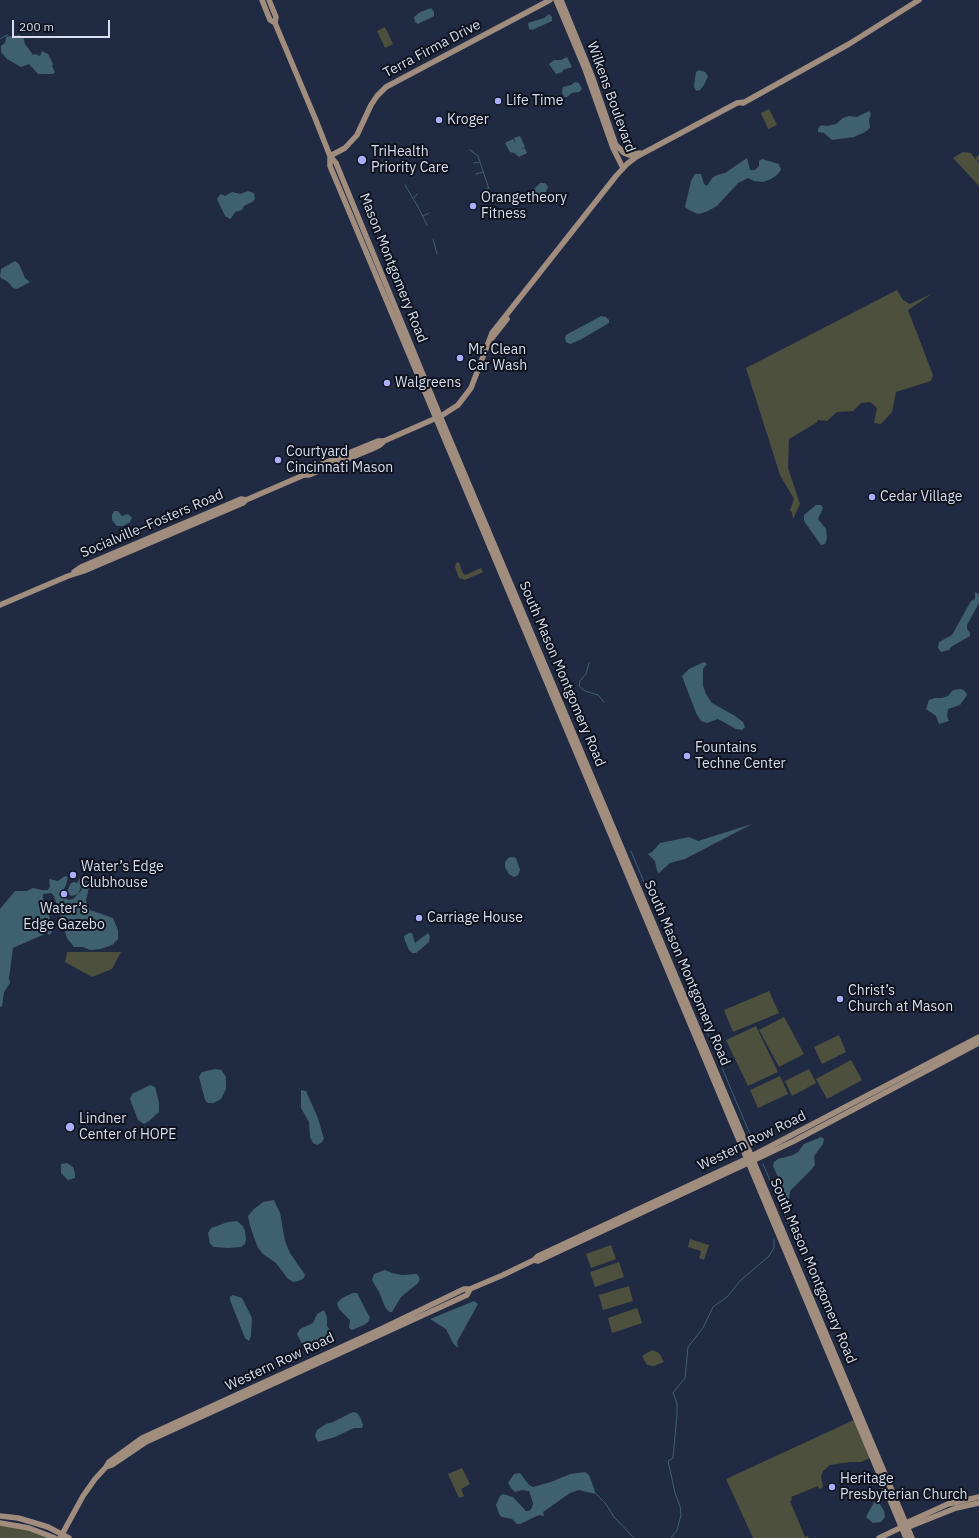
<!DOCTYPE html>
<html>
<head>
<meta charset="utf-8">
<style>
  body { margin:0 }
  #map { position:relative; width:979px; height:1538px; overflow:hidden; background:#212a43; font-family:"IBM Plex Sans",sans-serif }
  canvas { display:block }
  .scale { position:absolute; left:12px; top:20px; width:98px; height:18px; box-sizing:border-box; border:2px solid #d8deef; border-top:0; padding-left:5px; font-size:12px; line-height:14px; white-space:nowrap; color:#d8deef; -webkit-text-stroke:3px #0f131e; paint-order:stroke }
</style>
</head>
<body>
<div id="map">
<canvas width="979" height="1538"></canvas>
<div class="scale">200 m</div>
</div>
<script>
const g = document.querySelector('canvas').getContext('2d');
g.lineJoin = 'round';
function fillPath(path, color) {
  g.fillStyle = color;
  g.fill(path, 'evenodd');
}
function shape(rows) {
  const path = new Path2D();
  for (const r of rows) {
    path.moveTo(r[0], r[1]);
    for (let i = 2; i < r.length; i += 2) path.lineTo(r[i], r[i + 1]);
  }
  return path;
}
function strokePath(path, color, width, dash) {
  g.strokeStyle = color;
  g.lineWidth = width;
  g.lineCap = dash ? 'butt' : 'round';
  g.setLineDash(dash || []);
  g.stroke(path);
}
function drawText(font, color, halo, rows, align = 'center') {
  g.font = font + ' "IBM Plex Sans",sans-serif';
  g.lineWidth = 4;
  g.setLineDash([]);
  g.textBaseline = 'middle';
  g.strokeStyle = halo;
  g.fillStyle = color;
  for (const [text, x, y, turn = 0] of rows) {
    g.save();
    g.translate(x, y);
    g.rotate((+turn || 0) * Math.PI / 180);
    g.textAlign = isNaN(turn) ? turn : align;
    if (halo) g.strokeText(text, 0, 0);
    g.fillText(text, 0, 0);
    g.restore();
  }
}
fillPath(shape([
  [385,27,393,44,385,48,377,31],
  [769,109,777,125,768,129,761,113],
  [963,152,971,153,976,160,977,156,979,155,979,160,977,160,979,163,979,186,953,158],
  [897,290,903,300,910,304,933,293,908,310,933,375,931,381,896,392,892,412,881,424,874,423,877,408,870,402,861,403,853,411,837,412,827,421,818,420,816,423,789,439,788,468,800,504,793,519,792,513,790,510,794,499,780,475,746,368],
  [459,562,462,572,465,575,481,568,483,572,465,580,459,578,455,567,456,563],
  [67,952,121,952,112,969,92,977,65,962],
  [769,991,779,1013,733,1032,724,1010],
  [784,1017,804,1054,779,1067,759,1030],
  [756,1026,778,1072,748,1086,726,1040],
  [839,1035,846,1052,822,1064,814,1047],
  [851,1060,862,1080,827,1099,816,1079],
  [809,1069,816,1083,792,1096,785,1081],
  [780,1076,788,1094,758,1108,750,1090],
  [690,1239,709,1245,704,1260,699,1258,701,1251,688,1247],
  [611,1245,616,1259,591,1268,586,1254],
  [619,1262,624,1277,595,1287,590,1272],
  [629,1286,633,1301,603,1310,599,1295],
  [637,1308,642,1323,612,1333,608,1318],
  [652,1350,659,1353,664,1362,654,1366,647,1365,642,1356],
  [856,1419,872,1457,861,1462,850,1462,830,1465,823,1471,821,1476,823,1487,819,1489,818,1486,791,1497,792,1500,790,1501,805,1537,808,1536,809,1538,753,1538,726,1479],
  [462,1468,470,1484,461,1489,464,1496,459,1498,448,1474],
  [0,1525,19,1527,47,1536,48,1538,0,1538]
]), '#4d503d');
fillPath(shape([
  [431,8,434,12,434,16,418,24,415,22,414,17,420,12],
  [549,14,552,17,552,21,532,30,529,29,528,23,544,18],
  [20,35,20,37,23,36,25,44,33,55,35,54,40,56,42,51,48,54,53,64,52,66,55,72,53,74,38,74,29,64,21,67,7,59,1,52,1,46,5,43,6,37],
  [567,57,572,67,563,70,562,72,556,74,549,64,554,60,561,60],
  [699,70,705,72,708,76,704,85,700,90,696,91,694,86,696,72],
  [575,82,579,83,582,89,579,92,572,93,567,97,564,97,562,92,563,87,571,85],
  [869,111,871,114,869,120,870,128,865,132,854,137,832,140,824,133,818,132,818,129,821,125,827,126,836,124,843,118,849,116,857,117],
  [520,136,525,147,520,150,525,148,527,153,519,157,514,153,510,152,505,143,513,139,516,144,514,138],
  [747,158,750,170,755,170,759,166,759,161,762,159,779,164,781,170,777,175,771,179,763,182,754,181,748,178,738,183,717,206,706,212,698,214,689,210,685,207,691,181,695,174,701,174,704,184,707,186,712,178,717,175,725,173],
  [540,183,545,183,548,187,546,192,531,197,525,202,522,200,521,195,534,189],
  [248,191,254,193,255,199,252,202,244,206,242,210,235,212,232,217,230,219,225,216,217,199,219,196,221,194,225,196,232,192,240,194],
  [15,261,19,264,25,278,30,282,17,289,13,288,8,282,1,278,0,276,1,269],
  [601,316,606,317,609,320,609,323,580,340,570,344,566,342,565,338,566,335],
  [816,505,821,505,823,508,818,519,826,529,827,538,825,544,821,545,804,521,804,515],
  [114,511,118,511,122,516,128,514,132,518,130,522,123,526,117,526,112,520,112,515],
  [975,592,979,594,979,603,967,625,967,629,970,633,970,636,951,647,949,650,941,652,938,648,939,642,952,635,971,601,975,599],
  [704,662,707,664,703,669,703,686,706,694,712,703,735,716,743,722,745,727,742,730,736,729,718,719,707,723,701,721,696,713,682,676,689,669],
  [961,689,965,691,967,695,960,705,948,709,947,716,949,721,939,724,936,716,926,709,929,700,935,698,942,698,948,696,953,690],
  [752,824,685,859,670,863,659,873,657,871,655,861,648,854,652,852,660,843,689,837,698,841],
  [512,857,516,858,520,870,518,875,514,877,509,874,505,867,505,862,508,858],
  [65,876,68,877,66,885,62,893,64,897,69,900,73,899,81,891,84,881,88,882,89,887,86,901,90,910,113,918,118,930,118,939,112,945,101,949,90,950,83,947,74,947,67,938,54,896,51,893,43,894,43,899,49,914,52,932,49,935,47,933,13,948,9,978,10,983,4,992,2,1007,0,1006,0,909,15,891,27,891,33,888,42,890,48,890,50,886,49,879,58,881],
  [80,878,84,880,78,894,72,896,67,894,66,893,71,883,74,882,77,883],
  [409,933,412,933,415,943,428,933,430,936,429,942,416,953,412,953,409,950,405,941,404,936],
  [215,1069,221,1070,226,1077,226,1089,221,1099,214,1103,208,1103,205,1100,199,1077,202,1072],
  [150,1085,155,1087,159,1103,159,1112,149,1121,144,1124,138,1120,130,1099,132,1094],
  [301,1090,306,1091,318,1118,324,1139,322,1142,317,1145,313,1143,310,1137,309,1122,301,1108],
  [821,1137,824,1139,823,1144,814,1156,815,1165,811,1170,790,1191,788,1207,786,1207,781,1199,779,1179,773,1166,774,1162,778,1159,793,1155,798,1152,804,1144],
  [67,1163,73,1167,75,1173,75,1178,68,1180,61,1173,61,1164],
  [274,1200,280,1213,285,1241,290,1253,305,1275,304,1278,301,1280,294,1282,288,1279,276,1263,263,1254,258,1248,250,1226,248,1216,254,1209,263,1202],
  [237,1221,243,1226,245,1231,246,1240,245,1244,241,1247,228,1248,214,1247,210,1244,208,1233,211,1228,228,1222],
  [385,1270,392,1273,402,1275,417,1274,420,1279,418,1283,401,1297,392,1312,389,1312,385,1307,379,1292,372,1280,374,1274],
  [353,1293,357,1293,370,1318,368,1322,364,1325,352,1330,349,1328,350,1320,339,1309,337,1303,342,1298],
  [233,1295,242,1298,252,1318,251,1336,249,1341,245,1338,230,1300,230,1297],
  [474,1301,478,1304,457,1342,458,1348,453,1343,446,1329,430,1319],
  [324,1310,327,1317,327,1326,335,1337,313,1348,307,1350,304,1348,297,1334,300,1329,313,1323,317,1314],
  [353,1412,357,1413,360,1417,363,1425,362,1428,354,1428,335,1437,318,1442,315,1436,317,1430,326,1424,333,1422],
  [585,1472,589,1475,596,1494,579,1490,570,1493,543,1512,544,1516,539,1515,520,1524,517,1524,512,1519,502,1517,499,1514,496,1505,500,1496,503,1494,513,1497,526,1511,529,1511,532,1508,533,1503,529,1491,522,1490,515,1492,511,1488,508,1483,514,1474,520,1473,529,1485,533,1487,551,1482,570,1474],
  [878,1501,884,1511,885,1517,881,1522,873,1523,866,1517,874,1502]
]), '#3f616f');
strokePath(shape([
  [0,39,5,36,8,35,8,36],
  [470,150,478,156,489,189],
  [474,163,479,162],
  [476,174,483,172],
  [405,185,417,205,427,225],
  [484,190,488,188],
  [414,198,417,194],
  [423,216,429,213],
  [433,239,437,254],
  [589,663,586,674,580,681,579,686,585,691,598,695,604,702],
  [631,851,646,887],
  [688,987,755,1146],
  [763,1164,790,1227],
  [596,1494,606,1504,614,1517,634,1538],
  [671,1538,677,1530,681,1515,680,1506,675,1493,668,1461,673,1458,677,1415,677,1403,673,1393,685,1378,688,1347,703,1328,713,1307,727,1297,740,1281,769,1256,774,1248,774,1239]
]), '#3f616f', 1);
strokePath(shape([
  [262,0,270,20,275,23],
  [269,0,276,17,275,23,315,118,330,156,336,163,438,411,912,1538],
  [556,0,585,69,613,148,623,168],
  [561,0,592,76,615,143],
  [743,103,849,44,919,0],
  [616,145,624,153,629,155,640,153],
  [330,156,330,166,906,1538],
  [330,156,345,148,357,135,371,105,377,96,386,87,550,0],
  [492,338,507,319],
  [304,475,307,470,378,441,384,441,441,416,458,405,471,388,492,333,616,176,627,164,636,157,737,103,745,102],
  [74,572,81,567,241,499,246,500],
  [0,605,68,576,84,571,243,503,246,500,304,475,309,475,372,449,380,445,384,441],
  [534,1260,538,1261,748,1163,794,1141,979,1043],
  [106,1467,112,1465,146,1442,467,1295,470,1289],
  [0,1516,18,1518,35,1523,48,1527,69,1538],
  [0,1523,29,1528,55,1538],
  [906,1528,956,1508,979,1503],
  [60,1538,83,1496,95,1479,106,1467,109,1462,142,1438,381,1329,464,1289,470,1289,503,1275,534,1260,538,1256,746,1159,979,1037],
  [879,1538,902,1527,906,1523,948,1504,979,1497]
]), '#a08d7e', 5.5);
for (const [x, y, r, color] of [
  [498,101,4,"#abaffb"],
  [439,120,4,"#abaffb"],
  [362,160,5,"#abaffb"],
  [473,206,4,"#abaffb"],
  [460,358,4,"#abaffb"],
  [387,383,4,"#abaffb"],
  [278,460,4,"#abaffb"],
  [872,497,4,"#abaffb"],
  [687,756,4,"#abaffb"],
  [73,875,4,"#abaffb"],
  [64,894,4,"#abaffb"],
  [419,918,4,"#abaffb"],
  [840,999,4,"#abaffb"],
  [70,1127,5,"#abaffb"],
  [832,1487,4,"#abaffb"]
]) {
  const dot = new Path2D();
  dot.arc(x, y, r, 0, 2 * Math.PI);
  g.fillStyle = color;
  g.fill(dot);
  strokePath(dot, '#0f131e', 1.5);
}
drawText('14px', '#d8deef', '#0f131e', [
  ["Terra Firma Drive",432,49,-28],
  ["Wilkens Boulevard",611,97,70],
  ["Mason Montgomery Road",393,268,68],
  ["Socialville–Fosters Road",152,524,-23],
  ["South Mason Montgomery Road",562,674,67],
  ["South Mason Montgomery Road",687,973,67],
  ["Western Row Road",752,1141,-26],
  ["South Mason Montgomery Road",813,1271,67],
  ["Western Row Road",280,1362,-25]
]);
drawText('14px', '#d8deef', '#0f131e', [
  ["Life Time",506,101],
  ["Kroger",447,120],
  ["TriHealth",371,152],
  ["Priority Care",371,168],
  ["Orangetheory",481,198],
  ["Fitness",481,214],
  ["Mr. Clean",468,350],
  ["Car Wash",468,366],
  ["Walgreens",395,383],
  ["Courtyard",286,452],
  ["Cincinnati Mason",286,468],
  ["Cedar Village",880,497],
  ["Fountains",695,748],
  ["Techne Center",695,764],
  ["Water’s Edge",81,867],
  ["Clubhouse",81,883],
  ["Water’s",64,909,"center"],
  ["Edge Gazebo",64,925,"center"],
  ["Carriage House",427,918],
  ["Christ’s",848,991],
  ["Church at Mason",848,1007],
  ["Lindner",79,1119],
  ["Center of HOPE",79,1135],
  ["Heritage",840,1479],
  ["Presbyterian Church",840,1495]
], 'left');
</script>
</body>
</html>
